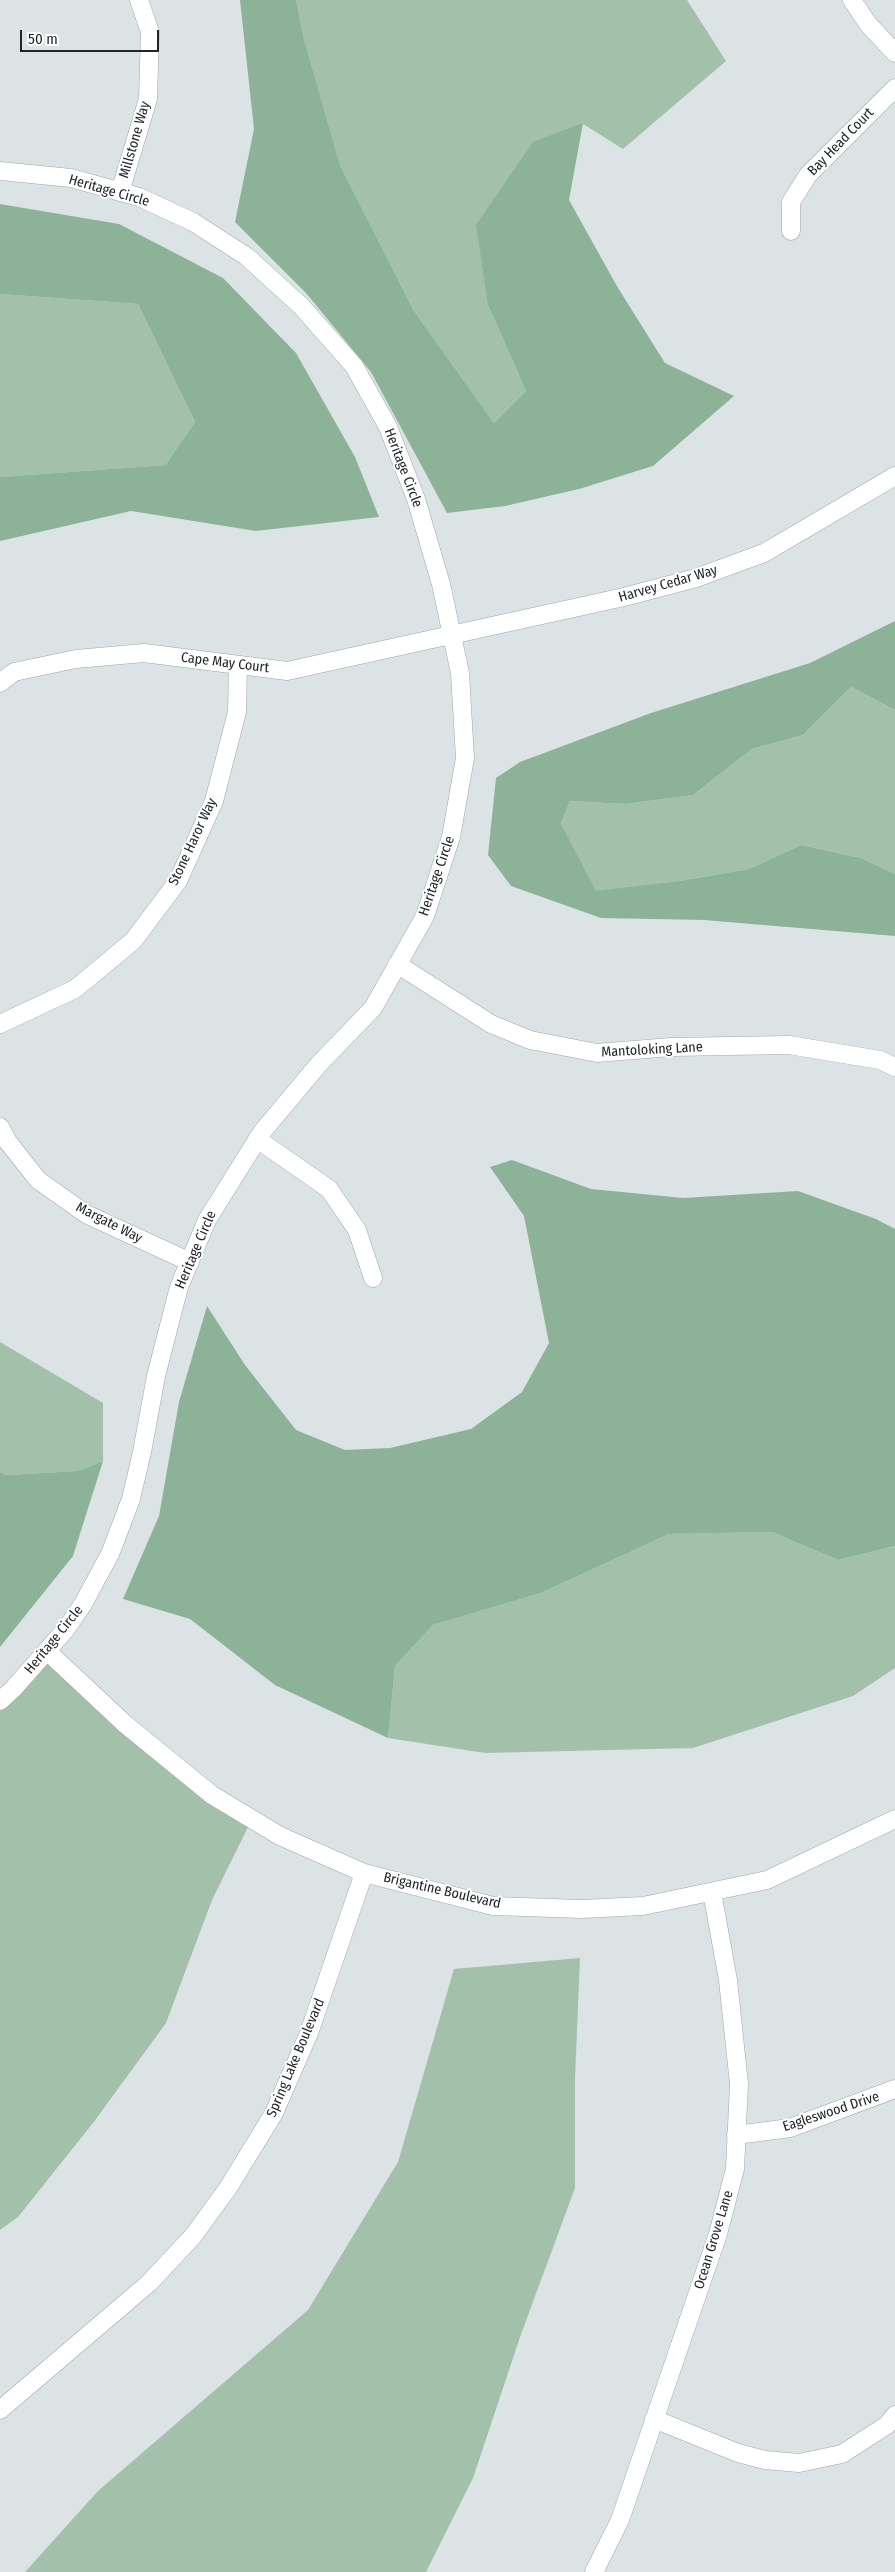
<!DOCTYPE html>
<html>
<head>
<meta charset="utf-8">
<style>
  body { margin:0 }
  #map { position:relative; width:895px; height:2572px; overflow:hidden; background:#dbe3e5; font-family:"Fira Sans Condensed",sans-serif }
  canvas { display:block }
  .scale { position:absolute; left:20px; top:30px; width:139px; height:22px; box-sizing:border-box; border:2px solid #222526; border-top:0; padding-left:6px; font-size:15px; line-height:18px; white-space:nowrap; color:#222526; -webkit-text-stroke:4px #fff; paint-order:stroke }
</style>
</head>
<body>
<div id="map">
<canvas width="895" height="2572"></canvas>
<div class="scale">50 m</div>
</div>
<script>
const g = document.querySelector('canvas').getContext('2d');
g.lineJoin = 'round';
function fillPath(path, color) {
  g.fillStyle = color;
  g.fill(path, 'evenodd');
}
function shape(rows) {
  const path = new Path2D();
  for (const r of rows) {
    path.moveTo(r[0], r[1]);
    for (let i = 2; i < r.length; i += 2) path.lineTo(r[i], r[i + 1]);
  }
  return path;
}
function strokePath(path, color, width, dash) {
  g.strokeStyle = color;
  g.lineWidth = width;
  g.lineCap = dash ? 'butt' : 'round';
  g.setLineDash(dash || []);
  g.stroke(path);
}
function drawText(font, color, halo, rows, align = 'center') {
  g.font = font + ' "Fira Sans Condensed",sans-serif';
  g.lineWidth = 4;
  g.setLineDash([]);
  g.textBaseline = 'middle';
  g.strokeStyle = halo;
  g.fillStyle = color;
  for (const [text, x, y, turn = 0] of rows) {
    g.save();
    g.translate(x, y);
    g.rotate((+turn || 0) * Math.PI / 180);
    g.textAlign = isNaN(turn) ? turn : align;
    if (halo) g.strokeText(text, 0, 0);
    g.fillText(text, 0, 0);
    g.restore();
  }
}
fillPath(shape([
  [296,0,687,0,726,61,623,149,583,124,488,305,526,391,494,423,414,311,340,165,304,39],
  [0,294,138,304,195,422,167,465,0,477],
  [851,687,895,710,895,874,861,858,801,845,749,869,679,881,596,892,561,825,570,801,626,804,693,795,752,749,803,735],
  [0,1342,103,1403,103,1461,78,1471,6,1475,0,1472],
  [772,1532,838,1560,895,1546,895,1668,853,1696,693,1748,485,1753,388,1738,395,1666,433,1625,541,1593,669,1534],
  [47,1651,252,1819,212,1900,166,2023,93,2123,18,2217,0,2230,0,1701],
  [580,1958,575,2079,575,2188,520,2337,473,2478,426,2572,25,2572,98,2491,308,2310,398,2162,454,1969]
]), '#a3c0ab');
fillPath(shape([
  [240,0,296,0,304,39,340,165,414,311,494,423,526,391,488,305,476,225,533,142,583,123,569,200,618,288,665,363,734,396,653,466,579,489,505,506,447,513,371,372,306,293,235,222,254,129],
  [0,204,119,224,223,278,296,353,355,457,379,517,256,531,131,511,0,541,0,477,166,465,195,422,138,304,0,294],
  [895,621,895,710,851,687,803,735,752,749,693,795,626,804,570,801,561,824,596,891,679,881,749,869,801,845,861,858,895,874,895,936,704,920,601,918,511,886,488,855,496,778,520,762,651,713,810,663],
  [512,1160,591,1189,683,1198,798,1191,876,1219,895,1229,895,1546,838,1560,772,1532,669,1534,541,1593,433,1625,395,1666,388,1738,275,1685,190,1619,123,1599,159,1516,179,1402,207,1306,245,1365,296,1430,345,1450,390,1448,471,1429,522,1392,549,1343,524,1216,490,1167],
  [103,1461,73,1556,0,1647,0,1472,6,1475,78,1471]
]), '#8cb398');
const street = shape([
  [852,0,868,24,895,53],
  [0,171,71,178,139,197,193,222,246,256,301,306,354,366,388,427,416,499,441,584,460,673,465,758,451,837,425,916,373,1008,319,1064,262,1132,207,1220,179,1287,156,1376,142,1452,131,1499,110,1554,83,1604,66,1629,13,1689,0,1701],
  [120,192,148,99,150,32,139,0],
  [791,231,791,202,808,175,895,88],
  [0,683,14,672,76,659,144,653,287,671,624,597,696,578,764,553,895,476],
  [397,964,491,1024,530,1040,597,1053,671,1047,789,1045,880,1060,895,1067],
  [0,1024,75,989,133,941,178,881,214,801,237,712,238,665],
  [0,1127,8,1142,38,1180,86,1214,190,1262],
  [257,1139,329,1189,357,1230,373,1278],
  [47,1651,125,1724,212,1795,280,1836,364,1873,493,1906,582,1909,643,1906,767,1880,895,1819],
  [736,2135,790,2128,895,2089],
  [0,2410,149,2283,193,2236,228,2188,274,2113,309,2033,364,1873],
  [654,2419,738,2453,765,2460,799,2463,842,2454,887,2425,895,2415],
  [594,2572,620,2520,718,2234,735,2169,739,2084,728,1980,712,1892]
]);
strokePath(street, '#a0a7a9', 19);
strokePath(street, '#fff', 18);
drawText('14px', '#222526', '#fff', [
  ["Millstone Way",135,140,-74],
  ["Bay Head Court",841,142,-46],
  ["Heritage Circle",109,191,16],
  ["Heritage Circle",403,468,69],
  ["Harvey Cedar Way",668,584,-16],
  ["Cape May Court",225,663,7],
  ["Stone Haror Way",193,842,-65],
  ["Heritage Circle",437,876,-71],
  ["Mantoloking Lane",652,1050,-3],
  ["Margate Way",109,1223,27],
  ["Heritage Circle",196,1250,-67],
  ["Heritage Circle",54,1640,-51],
  ["Brigantine Boulevard",442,1891,13],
  ["Spring Lake Boulevard",296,2058,-67],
  ["Eagleswood Drive",831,2112,-18],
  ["Ocean Grove Lane",714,2240,-73]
]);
</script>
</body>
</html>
